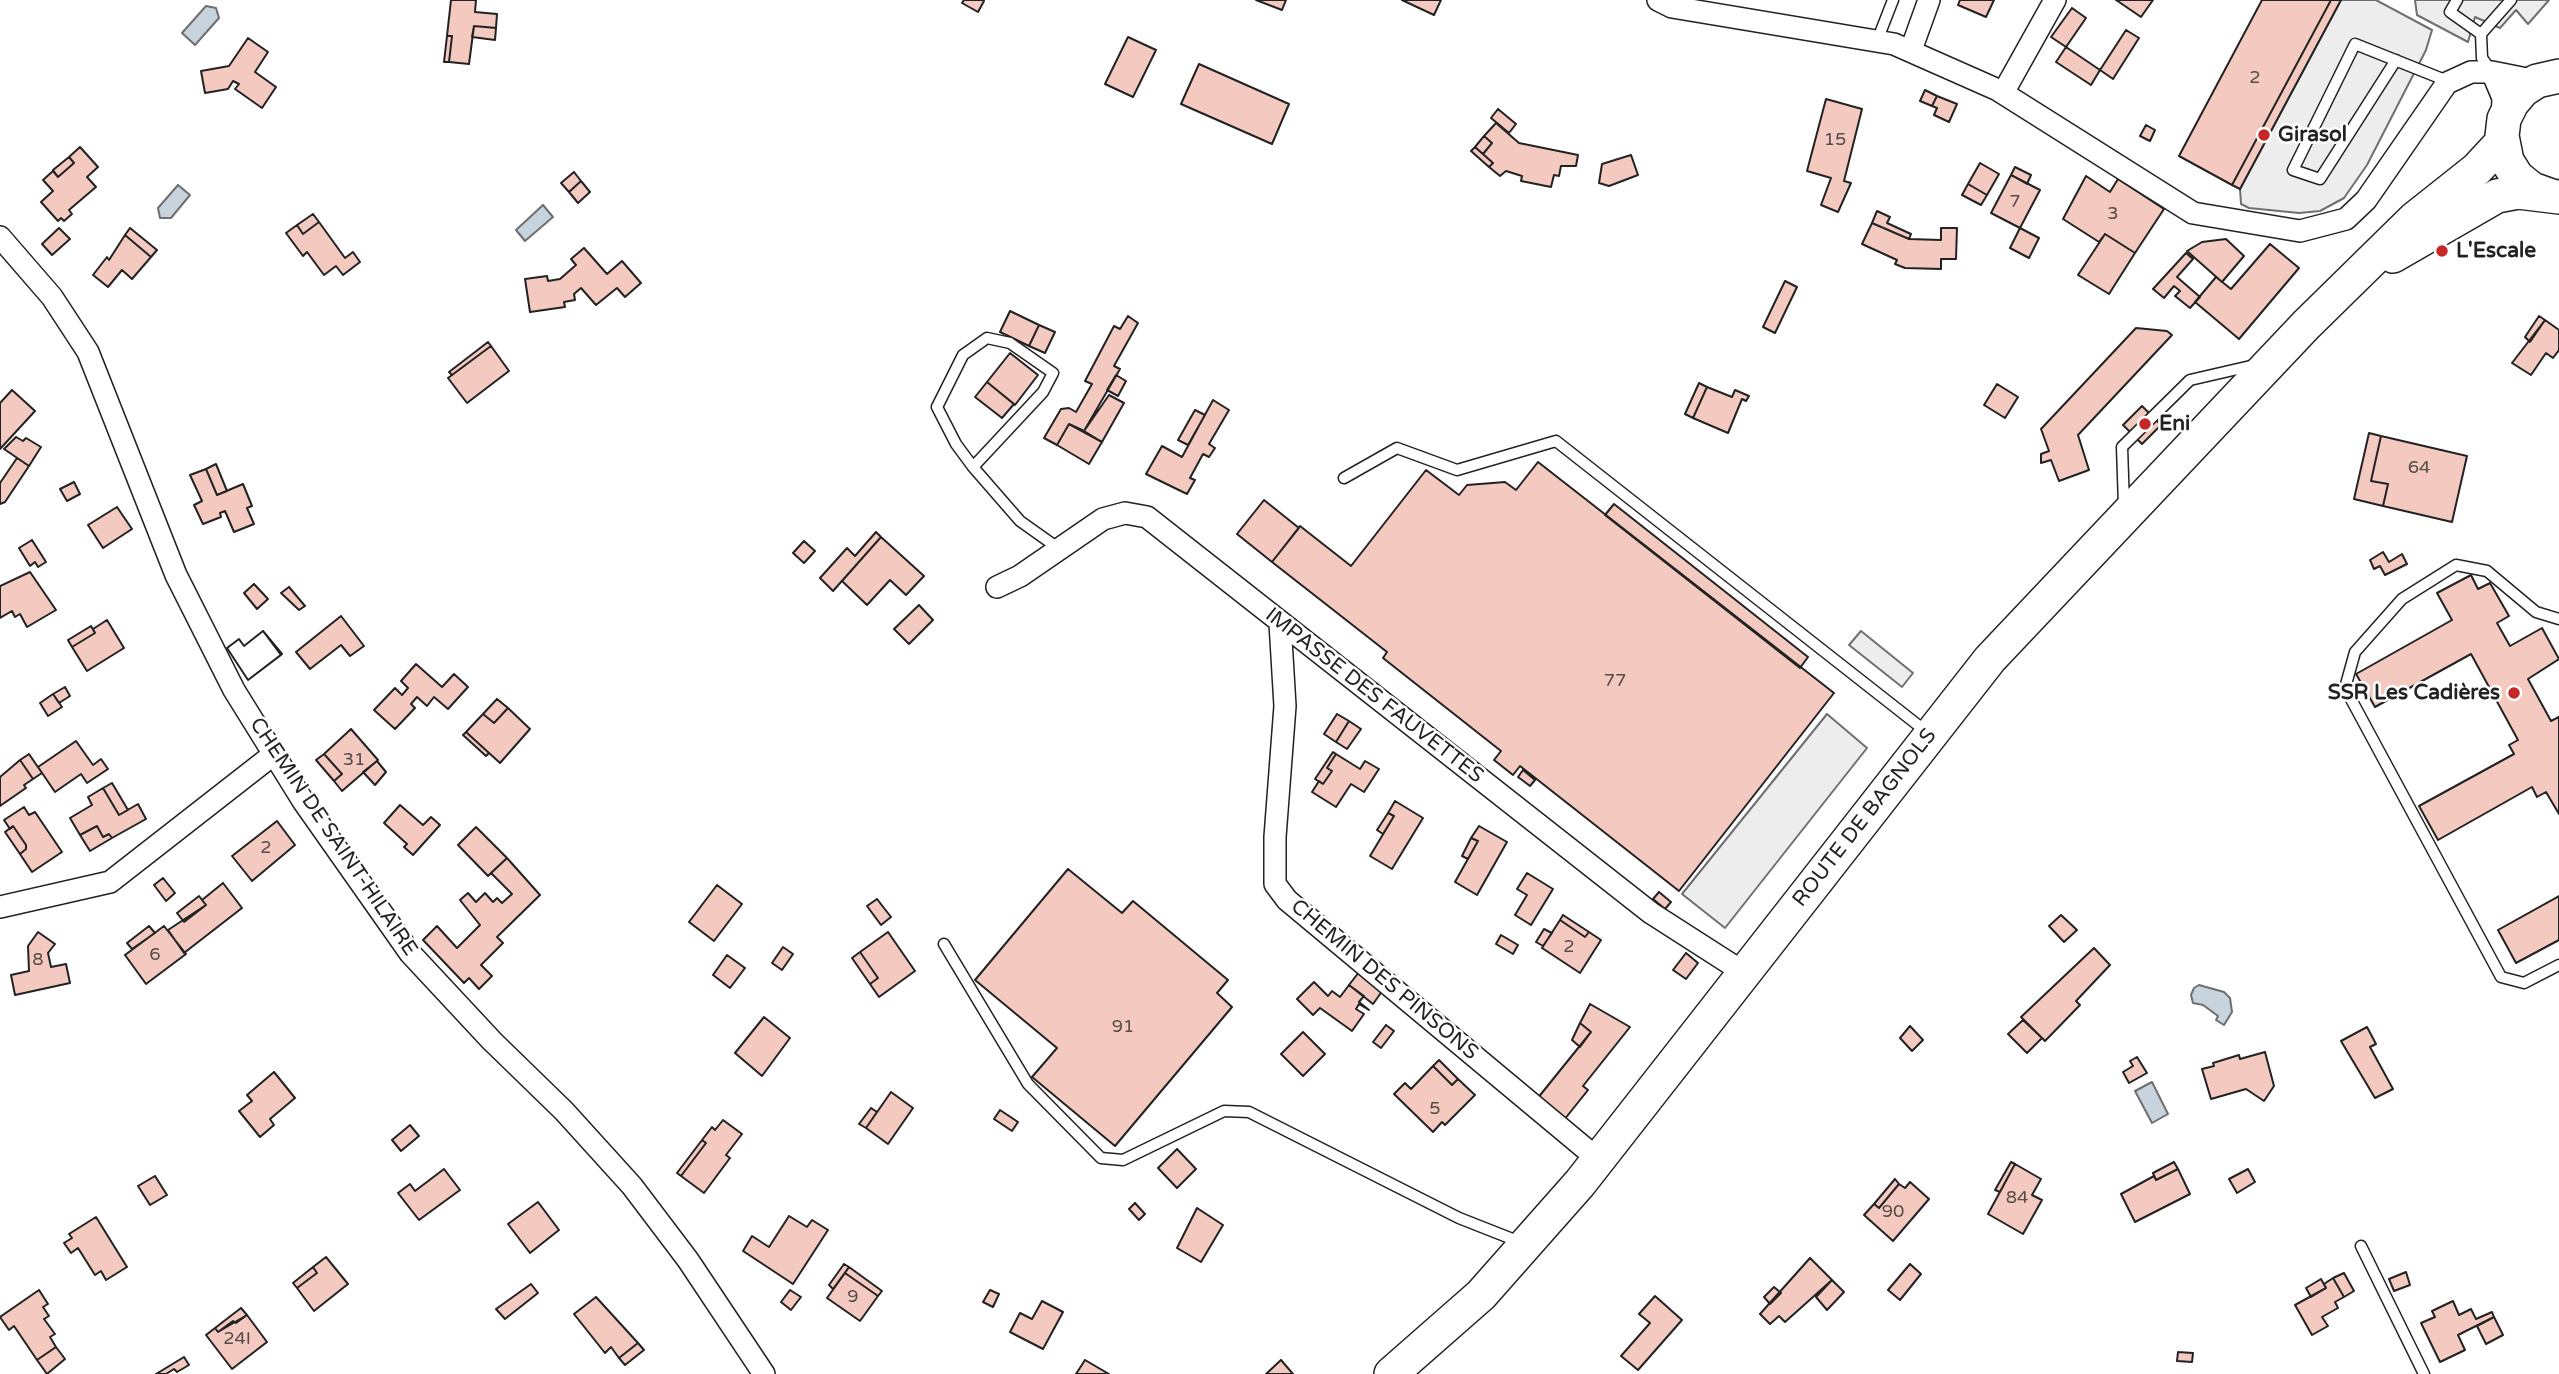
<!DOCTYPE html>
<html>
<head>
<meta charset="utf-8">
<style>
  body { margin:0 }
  canvas { display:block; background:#fff }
</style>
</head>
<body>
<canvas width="2559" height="1374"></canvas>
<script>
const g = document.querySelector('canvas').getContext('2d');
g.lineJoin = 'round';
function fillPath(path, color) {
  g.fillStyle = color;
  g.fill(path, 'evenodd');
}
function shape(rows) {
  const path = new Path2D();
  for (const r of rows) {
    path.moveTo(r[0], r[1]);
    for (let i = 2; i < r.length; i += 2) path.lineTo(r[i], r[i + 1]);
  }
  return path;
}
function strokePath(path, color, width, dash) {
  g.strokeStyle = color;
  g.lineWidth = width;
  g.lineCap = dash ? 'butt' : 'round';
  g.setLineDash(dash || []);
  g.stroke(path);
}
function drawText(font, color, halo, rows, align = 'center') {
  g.font = font + ' "Varela Round",sans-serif';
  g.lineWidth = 5;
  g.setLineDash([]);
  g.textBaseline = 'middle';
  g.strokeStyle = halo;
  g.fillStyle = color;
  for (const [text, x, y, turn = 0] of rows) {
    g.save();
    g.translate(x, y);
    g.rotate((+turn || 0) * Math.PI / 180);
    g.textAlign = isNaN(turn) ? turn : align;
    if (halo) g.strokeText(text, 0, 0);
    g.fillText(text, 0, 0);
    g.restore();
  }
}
const parking = shape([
  [2341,0,2376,0,2432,30,2426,50,2367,165,2344,198,2320,211,2299,213,2249,208,2241,204,2240,189,2341,0],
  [2415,0,2549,0,2528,24,2516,10,2500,28,2475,17,2468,42,2417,15,2415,0],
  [1861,631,1913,673,1902,687,1849,645,1861,631],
  [1827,714,1867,748,1725,928,1682,894,1827,714]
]);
fillPath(parking, '#ededed');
strokePath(parking, '#6f6f6f', 2);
const water = shape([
  [206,6,216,8,219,18,195,45,182,33,206,6],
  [178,185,190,195,171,218,160,218,158,208,178,185],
  [543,205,553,217,525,241,516,230,543,205],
  [2199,985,2224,992,2230,998,2232,1012,2224,1025,2216,1020,2218,1016,2203,1005,2193,1003,2191,995,2194,988,2199,985],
  [2152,1082,2168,1114,2152,1123,2135,1091,2152,1082]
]);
fillPath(water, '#c7d3dd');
strokePath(water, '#6f6f6f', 2);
const building = shape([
  [451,0,476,0,475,12,497,14,496,28,474,26,469,64,449,62,452,36,447,36,451,0],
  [964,0,982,0,984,1,978,12,962,3,964,0],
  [1256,0,1286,0,1282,10,1256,0],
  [1402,0,1441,0,1434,15,1402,0],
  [1960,0,1994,0,1986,17,1958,5,1960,0],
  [2116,0,2153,0,2141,17,2116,0],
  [2262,0,2331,0,2232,185,2179,156,2262,0],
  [2331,0,2341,0,2240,189,2232,185,2331,0],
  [2072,8,2086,18,2066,47,2051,37,2072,8],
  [474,26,496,28,495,40,472,37,474,26],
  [2126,30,2139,38,2113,79,2100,70,2126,30],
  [447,36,452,36,449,62,444,62,447,36],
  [1128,37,1156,50,1133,97,1105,84,1128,37],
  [248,38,268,52,255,72,276,87,262,108,235,89,239,84,233,81,228,89,205,93,201,71,229,66,248,38],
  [2066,47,2100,70,2091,85,2056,62,2066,47],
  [1199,64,1289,104,1272,144,1181,104,1199,64],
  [1925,90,1937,96,1932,106,1920,101,1925,90],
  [1937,96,1957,104,1949,122,1934,115,1937,108,1932,106,1937,96],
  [1826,99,1862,109,1844,181,1851,183,1838,212,1821,205,1831,178,1807,171,1826,99],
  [1498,109,1516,124,1509,133,1491,118,1498,109],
  [1496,123,1519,143,1578,155,1576,166,1561,166,1559,176,1554,175,1551,187,1521,181,1522,176,1506,171,1500,176,1489,167,1493,163,1483,154,1492,143,1484,136,1496,123],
  [2146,125,2155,130,2150,141,2140,136,2146,125],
  [1484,136,1492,143,1483,154,1475,147,1484,136],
  [80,147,98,167,87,177,96,187,69,210,72,214,64,221,61,218,58,221,41,202,53,191,43,180,53,171,58,177,74,163,69,157,80,147],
  [1475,147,1493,163,1489,167,1471,151,1475,147],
  [1631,155,1638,175,1609,186,1599,183,1602,164,1631,155],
  [69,157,74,163,58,177,53,170,69,157],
  [1980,163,1999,174,1987,195,1968,184,1980,163],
  [2015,167,2031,175,2027,184,2011,175,2015,167],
  [574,172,581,181,569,192,561,183,574,172],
  [2011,175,2040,190,2020,228,1991,213,2011,175],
  [2086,176,2110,192,2118,179,2164,209,2135,253,2105,234,2099,242,2063,219,2086,176],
  [581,181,590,192,578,203,569,192,581,181],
  [1968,184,1987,195,1981,205,1962,195,1968,184],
  [1877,211,1890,217,1887,223,1911,234,1909,239,1872,223,1877,211],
  [313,214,319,222,303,234,297,225,313,214],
  [319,222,345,258,353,252,360,262,343,275,336,266,324,275,307,252,303,256,286,233,297,225,303,234,319,222],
  [1872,223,1909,239,1941,240,1941,228,1957,228,1956,259,1941,259,1941,269,1905,268,1895,264,1897,260,1862,244,1872,223],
  [59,228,70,239,52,255,42,244,59,228],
  [130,228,157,250,151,257,125,235,130,228],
  [2020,228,2039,238,2029,258,2010,248,2020,228],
  [2105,234,2135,253,2109,294,2078,275,2105,234],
  [125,235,151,257,132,279,122,270,108,287,93,275,107,257,109,260,125,235],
  [2226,239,2244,256,2222,282,2187,251,2202,242,2226,239],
  [2270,244,2299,268,2239,339,2195,302,2216,277,2231,289,2270,244],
  [584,248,607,274,622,261,641,283,625,297,617,288,596,305,581,288,574,294,575,300,564,302,565,307,530,312,525,279,547,276,548,281,560,279,576,265,571,259,584,248],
  [2186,253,2193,259,2177,277,2200,297,2190,308,2175,296,2180,291,2174,286,2164,298,2153,289,2186,253],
  [1785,281,1797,287,1775,333,1763,327,1785,281],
  [1010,311,1039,325,1029,346,1000,332,1010,311],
  [1128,316,1138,323,1114,366,1120,369,1084,431,1069,424,1057,445,1044,438,1061,409,1069,408,1076,412,1092,384,1085,381,1114,326,1120,329,1128,316],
  [2539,316,2545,320,2530,342,2525,337,2539,316],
  [2545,320,2559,330,2559,350,2553,358,2546,353,2531,375,2512,363,2545,320],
  [1039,325,1055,332,1045,353,1029,346,1039,325],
  [2136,328,2167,331,2172,335,2078,435,2089,470,2059,481,2051,460,2041,463,2041,454,2049,451,2041,429,2136,328],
  [488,342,491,346,452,375,449,372,488,342],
  [491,346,509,371,467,403,448,378,491,346],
  [1010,353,1038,375,1015,405,987,382,1010,353],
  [1116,375,1126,381,1118,396,1107,390,1116,375],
  [987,382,1014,404,1002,418,975,397,987,382],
  [1699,383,1707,387,1693,418,1685,414,1699,383],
  [1997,384,2018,397,2005,418,1984,405,1997,384],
  [1707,387,1732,397,1735,390,1749,396,1746,401,1742,399,1728,433,1693,418,1707,387],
  [12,390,35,411,0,449,0,403,12,390],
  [1109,395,1124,403,1102,442,1084,431,1109,395],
  [1213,400,1229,410,1209,444,1215,448,1209,457,1203,454,1190,478,1195,480,1187,494,1146,474,1162,446,1182,457,1213,400],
  [2142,406,2161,425,2142,444,2123,425,2142,406],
  [1195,410,1205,415,1188,445,1178,440,1195,410],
  [1069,424,1102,442,1089,464,1057,445,1069,424],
  [2369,433,2381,436,2371,481,2388,484,2383,506,2354,499,2369,433],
  [2381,436,2467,456,2452,522,2383,506,2388,484,2371,481,2381,436],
  [16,437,23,441,26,438,41,447,29,466,4,449,16,437],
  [17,458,29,466,5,502,0,504,0,483,17,458],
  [1538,462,1834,693,1679,891,1520,766,1513,775,1494,760,1501,751,1383,658,1387,652,1272,562,1300,526,1351,566,1426,470,1459,495,1467,485,1505,482,1516,490,1538,462],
  [216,464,227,491,217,495,206,469,216,464],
  [206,469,217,495,243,484,252,506,247,508,254,524,234,532,225,511,220,513,221,517,203,524,194,505,202,501,190,475,206,469],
  [74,482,80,494,67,501,60,489,74,482],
  [1264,500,1299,528,1272,562,1237,534,1264,500],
  [1614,504,1808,657,1800,668,1605,515,1614,504],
  [117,507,132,529,103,548,88,525,117,507],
  [876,532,881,537,833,591,820,578,847,548,855,556,876,532],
  [881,537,924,576,906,595,890,580,867,605,842,581,881,537],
  [32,540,46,562,38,567,35,562,30,566,19,548,32,540],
  [804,541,815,551,804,563,793,553,804,541],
  [2383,552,2389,562,2402,554,2407,564,2385,575,2380,566,2374,569,2370,560,2383,552],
  [30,572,56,610,27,627,20,614,15,617,12,611,0,618,0,586,30,572],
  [2471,575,2478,589,2490,583,2509,616,2497,623,2510,646,2542,628,2559,659,2528,679,2551,721,2559,717,2559,814,2546,792,2537,797,2532,787,2438,840,2419,806,2514,754,2509,745,2518,740,2471,654,2375,707,2356,674,2452,620,2437,593,2471,575],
  [254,584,268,599,257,609,244,593,254,584],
  [289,587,305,606,299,610,281,593,289,587],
  [919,605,933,620,909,644,894,629,919,605],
  [341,616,364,646,350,656,341,645,310,669,296,652,341,616],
  [107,620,124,648,87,671,72,647,95,633,93,629,107,620],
  [91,626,95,633,72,647,68,640,91,626],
  [263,631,282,654,248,680,227,648,239,639,244,646,263,631],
  [263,631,281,655,248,680,227,648,239,639,244,646,263,631],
  [416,664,442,687,454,674,468,687,448,709,434,697,427,706,417,697,411,704,415,708,395,729,374,710,395,688,402,695,408,688,401,681,416,664],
  [65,687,70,696,59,703,53,694,65,687],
  [53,694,62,707,48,716,40,703,53,694],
  [497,699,508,708,494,723,483,714,497,699],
  [508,708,530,729,500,763,466,732,483,714,494,723,508,708],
  [1337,714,1349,721,1336,742,1324,734,1337,714],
  [1349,721,1361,729,1347,749,1336,742,1349,721],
  [351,729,378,760,342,791,334,781,342,774,324,754,351,729],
  [466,732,489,753,486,756,463,735,466,732],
  [76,741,93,765,101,759,108,769,87,783,81,774,55,792,38,767,76,741],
  [1333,752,1336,754,1327,768,1332,771,1323,784,1315,779,1333,752],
  [29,754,42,773,33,779,20,760,29,754],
  [324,754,342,774,334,781,316,760,324,754],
  [1336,754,1360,769,1365,761,1379,769,1364,792,1351,784,1336,807,1312,792,1319,781,1323,784,1332,771,1327,768,1336,754],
  [20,760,33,779,24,785,26,788,0,806,0,777,20,760],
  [377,761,386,772,375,785,363,772,377,761],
  [1523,770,1535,780,1530,786,1518,777,1523,770],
  [112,783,128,810,119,815,103,788,112,783],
  [103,788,119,815,138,804,146,819,112,838,109,834,103,837,97,826,80,835,70,818,92,805,88,797,103,788],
  [1395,801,1423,818,1392,869,1370,856,1394,816,1388,813,1395,801],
  [400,805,423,825,431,817,440,825,413,855,404,847,407,844,384,823,400,805],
  [24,807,29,815,35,812,62,852,32,872,20,854,26,849,26,845,13,826,10,829,4,820,24,807],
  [1388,813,1394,816,1383,834,1377,830,1388,813],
  [277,821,295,845,252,881,232,856,277,821],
  [13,826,26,845,26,849,20,854,5,832,13,826],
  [97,826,103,837,109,834,112,838,90,851,80,835,97,826],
  [1479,826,1507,842,1477,895,1455,882,1478,841,1471,838,1479,826],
  [476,827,507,858,488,876,458,845,476,827],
  [1471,838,1478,841,1468,859,1462,856,1471,838],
  [507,858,540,895,497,937,503,943,481,965,492,976,479,989,469,978,464,983,423,940,437,926,457,948,480,925,460,900,468,893,476,902,485,893,493,902,497,898,502,903,512,894,491,873,507,858],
  [1068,869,1122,913,1133,901,1228,980,1217,993,1232,1007,1115,1146,1032,1077,1057,1048,975,980,1068,869],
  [1527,873,1553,889,1531,925,1515,915,1527,895,1517,889,1527,873],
  [163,878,175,893,166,901,154,885,163,878],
  [223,883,242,908,184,953,168,930,206,905,202,900,223,883],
  [717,885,742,904,714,941,689,922,717,885],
  [1659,892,1671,902,1665,909,1653,899,1659,892],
  [199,896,206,905,184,922,177,913,199,896],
  [2559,896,2559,940,2516,963,2498,930,2559,896],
  [877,899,891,917,881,925,867,906,877,899],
  [1563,915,1589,932,1585,937,1560,920,1563,915],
  [2061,915,2077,930,2064,942,2049,926,2061,915],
  [1560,920,1585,937,1589,932,1601,940,1580,973,1542,948,1560,920],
  [149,926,155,933,132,949,127,943,149,926],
  [164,926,186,954,146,984,125,955,164,926],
  [1544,929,1552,933,1543,946,1536,942,1544,929],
  [38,932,55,944,48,953,51,967,66,964,70,983,15,995,11,975,29,971,28,946,38,932],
  [888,932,915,971,879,997,870,984,878,978,860,952,888,932],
  [1501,935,1518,945,1513,954,1496,944,1501,935],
  [783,947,793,954,782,970,772,963,783,947],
  [2094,948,2110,965,2076,1001,2080,1005,2045,1041,2021,1017,2094,948],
  [860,952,878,978,870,984,852,958,860,952],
  [1686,953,1698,963,1686,979,1673,970,1686,953],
  [727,955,745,968,730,988,713,975,727,955],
  [1359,972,1383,990,1373,1004,1349,985,1359,972],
  [1314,982,1328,996,1332,991,1340,997,1349,985,1364,996,1359,1002,1369,1010,1359,1004,1356,1009,1364,1014,1352,1031,1320,1008,1313,1015,1297,999,1314,982],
  [1590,1004,1630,1027,1583,1086,1588,1090,1564,1120,1537,1099,1591,1032,1580,1023,1590,1004],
  [764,1017,790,1038,762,1076,735,1053,764,1017],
  [2023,1020,2042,1038,2027,1053,2008,1034,2023,1020],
  [1580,1023,1591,1032,1580,1047,1572,1040,1580,1023],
  [1386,1025,1394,1031,1381,1048,1373,1042,1386,1025],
  [1910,1026,1923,1040,1912,1051,1900,1038,1910,1026],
  [2367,1027,2376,1044,2370,1047,2393,1089,2375,1098,2341,1041,2367,1027],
  [1303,1032,1325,1054,1303,1076,1281,1054,1303,1032],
  [2265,1052,2274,1086,2264,1101,2246,1089,2211,1099,2202,1069,2214,1066,2213,1063,2239,1055,2240,1059,2265,1052],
  [2137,1057,2147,1073,2129,1083,2123,1072,2133,1066,2130,1061,2137,1057],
  [1439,1060,1458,1079,1452,1085,1433,1066,1439,1060],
  [1433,1066,1452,1085,1458,1079,1475,1095,1445,1125,1442,1122,1433,1132,1394,1094,1405,1083,1411,1089,1433,1066],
  [274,1072,295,1098,270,1119,274,1125,260,1137,239,1111,252,1101,247,1095,274,1072],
  [891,1092,913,1108,888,1144,866,1128,891,1092],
  [871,1108,877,1112,866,1128,859,1124,871,1108],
  [1000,1110,1018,1122,1012,1131,994,1119,1000,1110],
  [723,1120,742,1134,726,1155,730,1158,704,1193,681,1176,706,1143,702,1140,712,1127,715,1130,723,1120],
  [410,1125,419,1136,401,1151,392,1140,410,1125],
  [702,1140,706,1143,681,1176,677,1173,702,1140],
  [1177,1149,1196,1169,1177,1188,1158,1168,1177,1149],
  [2011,1162,2015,1164,2000,1192,1995,1190,2011,1162],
  [2174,1162,2178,1169,2156,1180,2153,1173,2174,1162],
  [2015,1164,2041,1179,2032,1195,2042,1200,2023,1234,1988,1214,2015,1164],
  [444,1169,460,1190,419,1220,398,1193,410,1184,415,1191,444,1169],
  [2178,1169,2190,1194,2135,1222,2121,1194,2154,1176,2156,1180,2178,1169],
  [2248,1169,2255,1182,2237,1193,2229,1179,2248,1169],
  [155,1176,167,1195,150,1205,138,1186,155,1176],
  [1895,1179,1899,1184,1879,1208,1874,1204,1895,1179],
  [1910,1182,1929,1199,1893,1241,1864,1215,1874,1204,1879,1208,1899,1184,1905,1188,1910,1182],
  [538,1202,559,1230,530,1253,508,1224,538,1202],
  [1135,1203,1145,1214,1139,1220,1129,1209,1135,1203],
  [1197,1208,1223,1225,1201,1262,1177,1248,1197,1208],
  [789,1216,807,1227,812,1220,828,1230,793,1284,743,1251,752,1236,769,1247,789,1216],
  [96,1217,127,1267,106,1280,101,1271,95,1275,78,1248,71,1253,64,1243,72,1238,69,1234,96,1217],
  [326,1257,348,1284,314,1311,297,1288,317,1273,313,1267,326,1257],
  [1810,1258,1832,1280,1785,1322,1779,1316,1770,1324,1760,1314,1810,1258],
  [844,1264,849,1267,833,1289,829,1285,844,1264],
  [1910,1264,1921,1274,1900,1300,1888,1290,1910,1264],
  [313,1267,317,1273,297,1288,293,1283,313,1267],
  [849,1267,882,1291,878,1296,845,1273,849,1267],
  [2406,1272,2410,1285,2394,1291,2389,1279,2406,1272],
  [845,1273,878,1296,860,1321,827,1298,845,1273],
  [2344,1273,2354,1291,2344,1297,2333,1278,2344,1273],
  [2333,1278,2344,1297,2335,1302,2338,1308,2322,1317,2328,1326,2312,1335,2295,1305,2326,1288,2324,1284,2333,1278],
  [2321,1279,2326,1288,2311,1297,2306,1288,2321,1279],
  [1832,1280,1844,1292,1827,1310,1816,1297,1832,1280],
  [531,1284,538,1293,505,1319,496,1309,531,1284],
  [1774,1287,1781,1293,1770,1304,1764,1297,1774,1287],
  [39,1290,48,1304,43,1307,49,1316,44,1319,55,1334,50,1337,56,1347,37,1360,14,1326,9,1330,0,1317,39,1290],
  [790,1290,801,1297,791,1310,781,1302,790,1290],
  [990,1290,999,1294,993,1307,983,1302,990,1290],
  [1655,1296,1682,1320,1638,1370,1621,1356,1650,1323,1639,1314,1655,1296],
  [596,1297,638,1343,619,1358,611,1347,605,1353,574,1314,596,1297],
  [1042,1301,1063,1312,1043,1349,1010,1332,1020,1313,1032,1319,1042,1301],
  [2453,1301,2459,1315,2471,1309,2476,1319,2492,1312,2494,1317,2458,1335,2465,1350,2440,1362,2421,1323,2435,1317,2432,1311,2453,1301],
  [241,1308,247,1315,218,1332,215,1328,241,1308],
  [247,1315,267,1342,232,1369,206,1335,215,1328,218,1332,233,1321,236,1323,247,1315],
  [2494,1317,2503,1335,2486,1344,2477,1326,2494,1317],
  [638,1343,644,1350,625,1365,619,1358,638,1343],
  [56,1347,65,1359,47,1374,37,1360,56,1347],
  [2178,1352,2193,1353,2192,1362,2177,1361,2178,1352],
  [184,1357,189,1365,177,1372,174,1369,166,1374,156,1374,184,1357],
  [1085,1360,1109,1374,1076,1374,1085,1360],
  [1281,1360,1293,1374,1266,1374,1281,1360]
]);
fillPath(building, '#f3c9c0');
strokePath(building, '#222', 2);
const lane = shape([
  [2457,0,2450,12,2481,34],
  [1877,41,1893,0],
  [2396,60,2320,179,2293,170,2355,44,2450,82],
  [2492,72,2482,58,2481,34,2511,0],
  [973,467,1043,392,1053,373,1010,343,987,338,963,355,937,407,956,444,973,467,1020,521,1058,548],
  [1344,478,1397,448,1457,470,1556,441,1928,733],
  [2124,506,2122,447,2190,380,2255,365],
  [2559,619,2536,612,2487,571,2456,565,2402,599,2355,652,2345,688,2501,977,2524,983,2559,965],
  [944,944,1028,1084,1101,1158,1123,1160,1224,1111,1249,1112,1459,1218,1520,1242],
  [2361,1246,2424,1374]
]);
const street = shape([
  [1658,0,1672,7,1894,44,1998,90,2193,213,2300,231,2346,219,2366,200,2447,83,2471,72,2492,72],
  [1911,50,1929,0],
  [2003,93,2055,0],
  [2502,120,2503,98,2492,72,2537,81],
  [0,237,52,297,88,352,176,575,234,690,303,801,410,953,492,1041,564,1111,632,1186,688,1260,764,1374],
  [997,587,1020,576,1103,519,1125,513,1147,517,1651,913,1743,972],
  [1280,623,1285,706,1275,837,1275,884,1287,900,1599,1160],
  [0,907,110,882,274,754]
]);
const primary = shape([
  [2549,195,2532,189,2517,177,2507,161,2502,136,2504,119,2512,103,2523,90,2537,81,2559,76],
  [2393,256,2497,196,2518,192,2559,197],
  [1391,1374,1481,1295,1580,1183,1990,659,2306,325,2414,219,2477,169,2502,142]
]);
strokePath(lane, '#222', 13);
strokePath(street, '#222', 24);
strokePath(primary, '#222', 36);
strokePath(lane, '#fff', 10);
strokePath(street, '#fff', 21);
strokePath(primary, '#fff', 33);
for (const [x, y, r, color] of [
  [2264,135,7,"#c62828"],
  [2442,251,7,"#c62828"],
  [2145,424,7,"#c62828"],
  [2514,693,7,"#c62828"]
]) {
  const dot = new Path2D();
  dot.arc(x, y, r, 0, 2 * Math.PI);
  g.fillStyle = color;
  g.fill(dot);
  strokePath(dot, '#fff', 2.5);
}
drawText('18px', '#564c4a', null, [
  ["2",2255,78],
  ["15",1835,140],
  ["7",2015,202],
  ["3",2113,214],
  ["64",2419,468],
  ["77",1615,681],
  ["31",354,760],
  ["2",266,848],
  ["2",1569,947],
  ["6",155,955],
  ["8",38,960],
  ["91",1123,1027],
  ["5",1435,1109],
  ["84",2017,1198],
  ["90",1893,1212],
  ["9",853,1297],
  ["24I",237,1339]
]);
drawText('bold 21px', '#222', '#fff', [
  ["Girasol",2278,135],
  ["L'Escale",2456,251],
  ["Eni",2159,424],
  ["SSR Les Cadières",2500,693,"right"]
], 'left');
drawText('21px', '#222', '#fff', [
  ["IMPASSE DES FAUVETTES",1374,696,38],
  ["ROUTE DE BAGNOLS",1865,818,-52],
  ["CHEMIN DE SAINT-HILAIRE",333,837,56],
  ["CHEMIN DES PINSONS",1384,980,40]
]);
</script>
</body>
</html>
